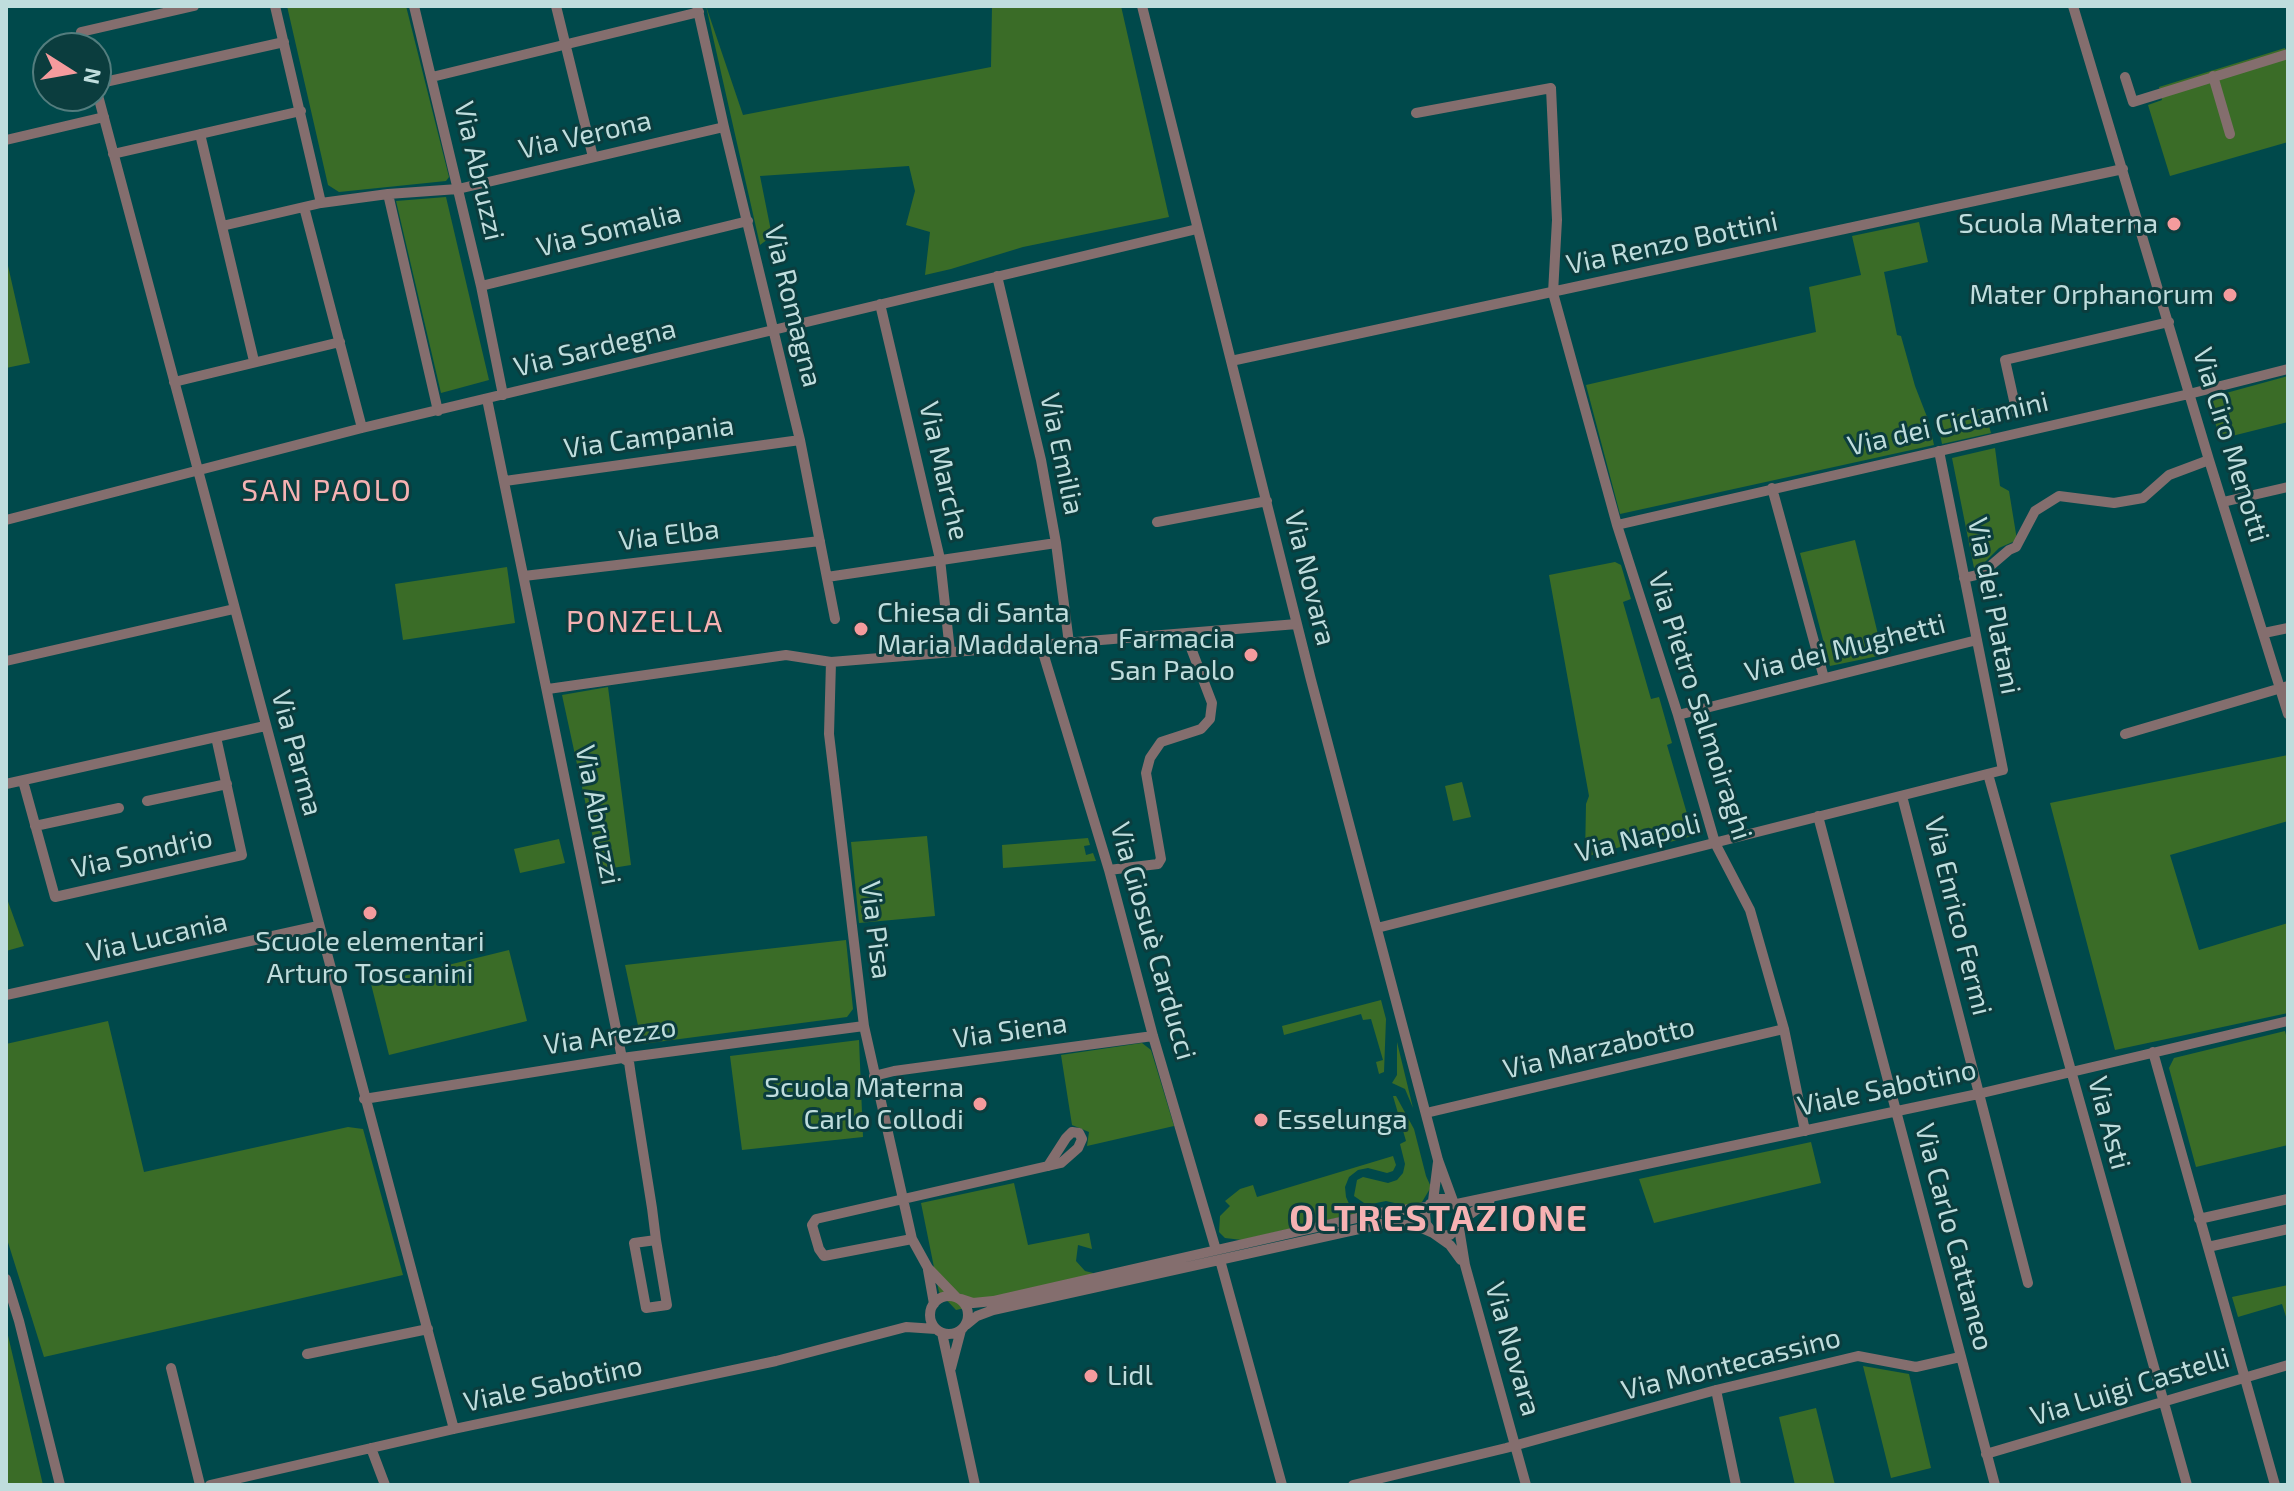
<!DOCTYPE html>
<html>
<head>
<meta charset="utf-8">
<style>
  body { margin:0 }
  #map { position:relative; width:2294px; height:1491px; overflow:hidden; background:#00494b; font-family:"Exo 2",sans-serif }
  canvas { display:block }
  .frame { position:absolute; inset:0; border:8px solid #bfdddd; pointer-events:none }
  .north { position:absolute; left:32px; top:32px; width:80px; height:80px; box-sizing:border-box; background:#0b3d3e; border:2px solid #537d7e; border-radius:50%; rotate:101deg; font-size:22px; font-weight:700; line-height:32px; text-align:center; color:#bfdddd }
  .north::after { content:''; display:block; margin:auto; width:28px; height:36px; background:#f59b9d; clip-path:polygon(50% 0,100% 100%,50% 72%,0 100%) }
</style>
</head>
<body>
<div id="map">
<canvas width="2294" height="1491"></canvas>
<div class="frame"></div>
<div class="north">N</div>
</div>
<script>
const g = document.querySelector('canvas').getContext('2d');
g.lineJoin = 'round';
function fillPath(path, color) {
  g.fillStyle = color;
  g.fill(path, 'evenodd');
}
function shape(rows) {
  const path = new Path2D();
  for (const r of rows) {
    if (r.length === 3) {
      path.moveTo(r[0] + r[2], r[1]);
      path.arc(r[0], r[1], r[2], 0, 2 * Math.PI);
      continue;
    }
    path.moveTo(r[0], r[1]);
    for (let i = 2; i < r.length; i += 2) path.lineTo(r[i], r[i + 1]);
  }
  return path;
}
function strokePath(path, color, width, dash) {
  g.strokeStyle = color;
  g.lineWidth = width;
  g.lineCap = dash ? 'butt' : 'round';
  g.setLineDash(dash || []);
  g.stroke(path);
}
function drawText(font, color, halo, rows, align = 'center') {
  g.font = font + ' "Exo 2",sans-serif';
  g.lineWidth = 6;
  g.setLineDash([]);
  g.textBaseline = 'middle';
  g.strokeStyle = halo;
  g.fillStyle = color;
  for (const [text, x, y, turn = 0] of rows) {
    g.save();
    g.translate(x, y);
    g.rotate((+turn || 0) * Math.PI / 180);
    g.textAlign = isNaN(turn) ? turn : align;
    if (halo) g.strokeText(text, 0, 0);
    g.fillText(text, 0, 0);
    g.restore();
  }
}
fillPath(shape([
  [287,6,406,6,449,177,446,181,339,192,328,185],
  [706,6,743,115,991,67,992,6,1121,6,1169,217,1023,247,951,269,925,275,930,232,906,225,915,191,909,166,760,176,772,236,760,245],
  [2285,48,2288,59,2288,142,2170,176,2148,105,2162,100,2159,87],
  [446,197,489,380,441,393,396,201],
  [1919,222,1928,262,1884,272,1897,335,1901,336,1915,386,1929,422,1934,445,1620,514,1586,385,1816,332,1809,287,1861,275,1852,236],
  [6,257,30,363,6,368],
  [2288,376,2288,422,2220,439,2208,398],
  [1984,408,1991,433,1942,444,1937,419],
  [1995,448,2000,486,2009,491,2017,540,1999,548,1981,566,1974,568,1952,458],
  [1855,540,1883,655,1830,666,1800,553],
  [1615,562,1621,565,1631,599,1623,602,1651,699,1659,697,1672,743,1667,745,1690,824,1697,823,1700,834,1666,843,1663,835,1585,857,1586,804,1589,796,1549,575],
  [507,567,515,623,403,640,395,584],
  [608,687,631,865,600,870,562,695],
  [2288,755,2288,821,2170,855,2199,950,2288,923,2288,1013,2115,1050,2050,803],
  [1462,782,1471,817,1453,821,1445,786],
  [927,836,935,916,859,923,851,842],
  [1088,838,1090,845,1084,846,1086,855,1093,853,1096,861,1003,868,1002,845],
  [559,839,565,863,520,873,514,849],
  [6,896,24,946,6,951],
  [846,940,853,1009,847,1017,642,1044,625,965],
  [509,950,527,1021,389,1055,371,984],
  [1381,1000,1386,1019,1384,1072,1379,1074,1376,1062,1383,1060,1371,1019,1363,1020,1361,1014,1284,1035,1282,1026],
  [108,1021,144,1172,348,1127,363,1129,403,1275,44,1357,6,1236,6,1044],
  [2285,1031,2288,1043,2288,1145,2196,1167,2169,1068,2174,1058],
  [859,1040,863,1137,742,1150,730,1056],
  [1397,1042,1413,1108,1405,1089,1392,1083,1397,1075],
  [1142,1043,1151,1050,1174,1126,1087,1146,1089,1132,1072,1125,1061,1055],
  [1393,1096,1396,1096,1414,1129,1426,1176,1431,1187,1422,1202,1412,1207,1386,1201,1367,1205,1354,1196,1357,1180,1363,1177,1388,1183,1397,1180,1403,1173,1405,1164,1400,1144,1406,1141],
  [1811,1142,1821,1183,1654,1223,1639,1179],
  [1393,1156,1396,1165,1393,1171,1387,1173,1368,1168,1358,1170,1349,1177,1345,1187,1346,1197,1350,1206,1362,1212,1242,1240,1225,1238,1219,1232,1220,1216,1230,1206,1225,1201,1240,1189,1253,1185,1257,1197],
  [1014,1183,1028,1245,1089,1233,1092,1249,1078,1245,1076,1261,1085,1271,1093,1273,1094,1279,956,1310,939,1292,921,1203],
  [2288,1285,2288,1323,2282,1304,2238,1317,2232,1297],
  [6,1327,43,1485,6,1485],
  [1863,1366,1909,1374,1931,1468,1891,1478],
  [1816,1408,1835,1485,1795,1485,1779,1417]
]), '#3a6c27');
strokePath(shape([
  [275,6,321,203],
  [414,6,481,286,503,395],
  [556,6,593,157],
  [697,6,724,127,800,440,835,619],
  [1142,6,1311,680,1438,1160,1453,1201],
  [2073,6,2209,460,2288,714],
  [85,48,81,32,194,6],
  [2213,76,2230,134],
  [432,77,699,12],
  [2125,77,2133,102,2288,54],
  [96,84,284,42],
  [96,88,454,1429],
  [1416,113,1551,88,1557,220,1553,293,1617,525,1678,715,1715,843,1750,910,1784,1029,1805,1131],
  [200,134,254,361],
  [6,140,104,117],
  [113,154,301,111],
  [388,194,438,411],
  [304,207,362,428],
  [222,226,321,203,388,194,458,189,724,127],
  [997,276,1041,460,1056,543,1069,643],
  [481,286,748,221],
  [880,304,940,559,950,651],
  [1231,361,2123,169],
  [174,382,340,342],
  [487,399,622,1058,629,1062,631,1076,652,1208,656,1240,667,1305,646,1308,634,1243,656,1240],
  [2017,414,2005,360,2169,322],
  [505,481,800,440],
  [1772,488,1824,678],
  [2223,502,2288,487],
  [6,520,362,428,1197,229],
  [1157,522,1267,501],
  [1617,525,2189,394,2288,369],
  [524,576,820,541],
  [827,577,1056,543],
  [1964,578,1981,574,2009,550,2016,547,2035,511,2059,496,2114,503,2143,498,2169,475,2209,460],
  [2264,633,2288,628],
  [1041,646,1109,870,1153,1036,1216,1250],
  [6,661,234,609],
  [831,662,829,734,864,1026,912,1239,928,1268,955,1296],
  [548,689,786,655,831,662,1297,624],
  [1678,715,1977,640],
  [2125,734,2288,686],
  [1988,774,2187,1485],
  [23,781,55,897,242,855,216,737],
  [6,784,265,726],
  [1902,796,2028,1283],
  [147,801,227,784],
  [1818,816,1995,1485],
  [35,826,119,808],
  [1109,870,1158,864,1161,859,1146,773,1150,758,1161,742,1201,729,1210,719,1212,703,1186,635],
  [1377,928,2003,770,1939,451],
  [6,995,318,926],
  [2153,1052,2275,1485],
  [874,1076,894,1071,1153,1036],
  [364,1099,622,1058,864,1026],
  [1426,1113,1784,1029],
  [1433,1201,1438,1162],
  [1457,1204,1978,1094,2288,1021],
  [2199,1219,2288,1199],
  [1462,1220,1490,1200],
  [1459,1228,1465,1265,1526,1485],
  [1439,1236,1450,1235,1461,1224,1461,1209,1448,1199,1438,1199,1430,1204,1425,1213,1426,1224,1433,1233,1450,1245,1461,1260],
  [912,1239,824,1256,819,1249,812,1225,816,1219,1061,1163,1078,1148,1082,1139,1079,1133,1072,1132,1066,1138,1048,1166],
  [2208,1247,2288,1229],
  [1220,1260,1282,1485],
  [928,1270,934,1304],
  [6,1279,19,1321,60,1485],
  [949,1315,19],
  [961,1299,973,1303,993,1301,1379,1213,1427,1207],
  [966,1325,977,1316,993,1310,1386,1223,1417,1226,1433,1233],
  [942,1333,975,1485],
  [307,1354,428,1329],
  [171,1368,200,1485],
  [951,1368,961,1330],
  [1716,1390,1736,1485],
  [371,1448,385,1485],
  [1986,1454,2288,1365],
  [210,1485,454,1429,776,1361,906,1327,936,1329],
  [1353,1485,1506,1448,1716,1390,1858,1356,1916,1367,1960,1357]
]), '#846e6e', 10);
for (const [x, y, r, color] of [
  [2174,224,8,"#f59b9d"],
  [2230,295,8,"#f59b9d"],
  [861,629,8,"#f59b9d"],
  [1251,655,8,"#f59b9d"],
  [370,913,8,"#f59b9d"],
  [980,1104,8,"#f59b9d"],
  [1261,1120,8,"#f59b9d"],
  [1091,1376,8,"#f59b9d"]
]) {
  const dot = new Path2D();
  dot.arc(x, y, r, 0, 2 * Math.PI);
  g.fillStyle = color;
  g.fill(dot);
  strokePath(dot, '#0b3d3e', 3);
}
drawText('28px', '#bfdddd', '#0b3d3e', [
  ["Via Verona",585,135,-13],
  ["Via Abruzzi",479,171,77],
  ["Via Somalia",609,230,-14],
  ["Via Renzo Bottini",1672,243,-12],
  ["Via Romagna",793,306,76],
  ["Via Sardegna",595,348,-14],
  ["Via dei Ciclamini",1948,424,-13],
  ["Via Campania",649,437,-8],
  ["Via Ciro Menotti",2231,445,73],
  ["Via Emilia",1062,454,78],
  ["Via Marche",944,471,77],
  ["Via Elba",669,535,-7],
  ["Via Novara",1310,578,76],
  ["Via dei Platani",1994,606,79],
  ["Via dei Mughetti",1845,648,-14],
  ["Via Pietro Salmoiraghi",1700,706,72],
  ["Via Parma",297,753,75],
  ["Via Abruzzi",598,815,79],
  ["Via Napoli",1638,838,-14],
  ["Via Sondrio",142,853,-13],
  ["Via Enrico Fermi",1958,916,76],
  ["Via Pisa",876,930,83],
  ["Via Lucania",157,937,-13],
  ["Via Giosuè Carducci",1153,941,74],
  ["Via Siena",1010,1031,-8],
  ["Via Arezzo",610,1036,-8],
  ["Via Marzabotto",1599,1048,-13],
  ["Viale Sabotino",1887,1088,-12],
  ["Via Asti",2109,1123,75],
  ["Via Carlo Cattaneo",1954,1237,75],
  ["Via Novara",1513,1349,74],
  ["Via Montecassino",1731,1364,-14],
  ["Viale Sabotino",553,1384,-12],
  ["Via Luigi Castelli",2130,1387,-17]
]);
drawText('28px', '#bfdddd', '#0b3d3e', [
  ["Scuola Materna",2158,224],
  ["Mater Orphanorum",2214,295],
  ["Chiesa di Santa",877,613,"left"],
  ["Maria Maddalena",877,645,"left"],
  ["Farmacia",1235,639],
  ["San Paolo",1235,671],
  ["Scuole elementari",370,942,"center"],
  ["Arturo Toscanini",370,974,"center"],
  ["Scuola Materna",964,1088],
  ["Carlo Collodi",964,1120],
  ["Esselunga",1277,1120,"left"],
  ["Lidl",1107,1376,"left"]
], 'right');
g.letterSpacing = '2px';
drawText('30px', '#f6b2b3', '#0b3d3e', [
  ["SAN PAOLO",327,491],
  ["PONZELLA",645,622]
]);
g.letterSpacing = '0px';
g.letterSpacing = '2px';
drawText('bold 36px', '#f6b2b3', '#0b3d3e', [
  ["OLTRESTAZIONE",1439,1219]
]);
g.letterSpacing = '0px';
</script>
</body>
</html>
